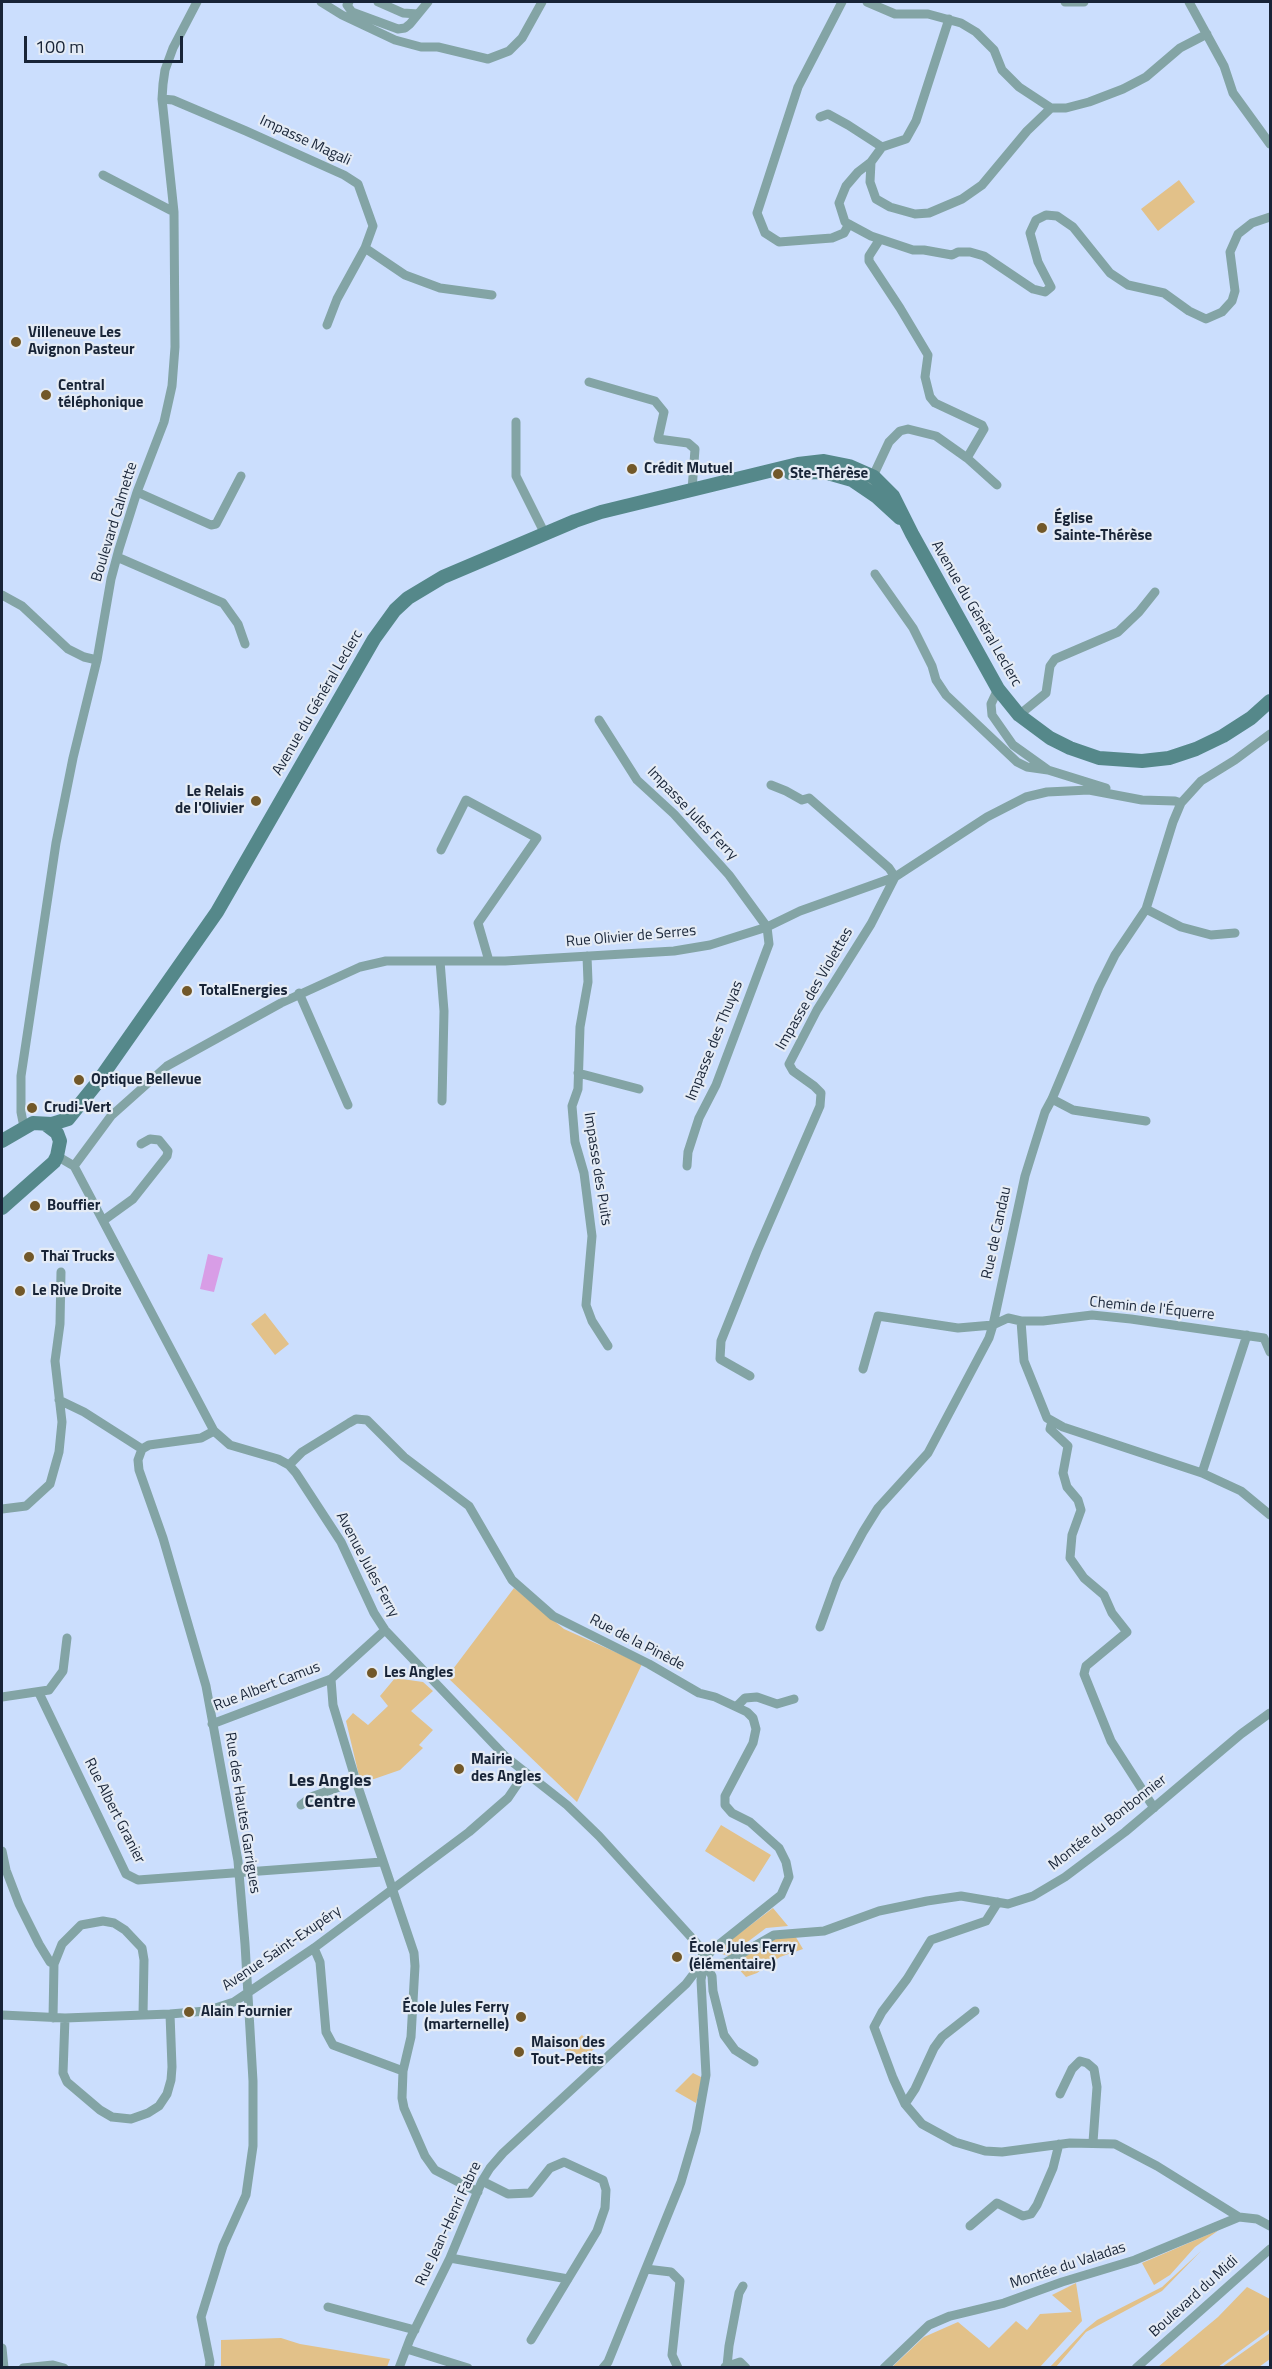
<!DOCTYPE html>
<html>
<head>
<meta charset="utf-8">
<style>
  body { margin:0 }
  #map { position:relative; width:1272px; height:2369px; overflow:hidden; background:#cbdefd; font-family:"Titillium Web",sans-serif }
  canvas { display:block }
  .frame { position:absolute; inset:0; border:3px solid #182437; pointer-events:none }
  .scale { position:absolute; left:24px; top:36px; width:159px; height:27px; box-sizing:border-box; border:3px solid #182437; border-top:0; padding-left:8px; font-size:18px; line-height:21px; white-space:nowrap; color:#182437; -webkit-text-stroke:4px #e4ebf5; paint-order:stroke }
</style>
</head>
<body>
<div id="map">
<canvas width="1272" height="2369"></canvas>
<div class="frame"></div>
<div class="scale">100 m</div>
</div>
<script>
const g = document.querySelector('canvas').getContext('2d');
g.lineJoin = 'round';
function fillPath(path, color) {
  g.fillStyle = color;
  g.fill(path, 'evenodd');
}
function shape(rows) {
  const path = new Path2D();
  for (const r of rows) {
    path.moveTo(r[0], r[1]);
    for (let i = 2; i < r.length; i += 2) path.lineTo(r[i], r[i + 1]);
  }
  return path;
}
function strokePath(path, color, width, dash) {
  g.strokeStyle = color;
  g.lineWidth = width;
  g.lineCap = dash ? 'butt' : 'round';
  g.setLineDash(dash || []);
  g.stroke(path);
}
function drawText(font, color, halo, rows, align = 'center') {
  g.font = font + ' "Titillium Web",sans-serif';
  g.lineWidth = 4.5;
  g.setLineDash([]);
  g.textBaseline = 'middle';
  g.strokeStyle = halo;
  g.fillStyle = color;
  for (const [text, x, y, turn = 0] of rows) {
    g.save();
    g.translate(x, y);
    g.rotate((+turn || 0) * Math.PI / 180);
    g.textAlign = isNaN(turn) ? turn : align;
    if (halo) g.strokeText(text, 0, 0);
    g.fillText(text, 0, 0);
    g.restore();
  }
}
fillPath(shape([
  [1179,180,1195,202,1158,231,1141,209],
  [265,1313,289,1344,275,1355,251,1324],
  [514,1588,564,1629,642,1664,577,1802,447,1677],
  [395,1678,423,1682,433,1691,411,1711,433,1730,419,1745,423,1748,400,1770,374,1779,360,1780,346,1721,353,1713,368,1725,388,1706,380,1696],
  [721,1825,771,1855,754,1882,705,1851],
  [773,1908,788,1926,766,1928,729,1956,715,1952],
  [794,1934,803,1949,780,1957,757,1973,746,1977,735,1965,750,1952,773,1939],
  [582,2035,595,2048,578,2064,565,2050],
  [693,2073,703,2078,696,2103,675,2091],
  [1219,2230,1195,2247,1170,2275,1154,2285,1142,2263],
  [1201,2251,1162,2291,1086,2332,1056,2367,1050,2367,1086,2329,1097,2320,1162,2287],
  [1076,2283,1082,2321,1040,2367,891,2368,924,2337,958,2322,989,2348,1016,2321,1027,2330,1040,2314,1072,2312,1052,2295],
  [1247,2287,1270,2299,1270,2329,1218,2367,1158,2367,1218,2317],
  [1270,2333,1270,2359,1259,2367,1222,2367],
  [281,2338,300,2344,390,2359,387,2367,221,2367,221,2340]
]), '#e2c189');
fillPath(shape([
  [208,1254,223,1258,214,1292,200,1289]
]), '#d89de6');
strokePath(shape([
  [321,2,342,15,395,40,421,47,438,47,488,59,509,51,522,38,542,2],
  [349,2,347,5,352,12,398,29,405,28,410,24,428,2],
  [378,2,403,13,418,14],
  [842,2,798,87,757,213,765,233,779,242,832,238,844,233,849,224],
  [867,2,895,14,928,14,961,23,976,32,994,50,1002,70,1019,87,1051,108],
  [1065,2,1084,2],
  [1189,2,1224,66,1233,93,1270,144],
  [949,19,916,121,906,139,882,147,871,162,870,182,876,199,890,207,915,214,929,213,962,199,982,185,1027,131,1051,108,1066,108,1089,102,1123,89,1146,77,1180,48,1207,34],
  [162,99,173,100,246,131,344,175,358,184,373,226,365,248,337,299,327,325],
  [820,117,828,114,848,125,882,147],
  [871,162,858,172,846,186,839,203,845,222,871,236,913,250,924,250,952,255,958,252,970,252,984,256,1033,289,1045,292,1051,287,1038,262,1030,233,1036,220,1046,215,1057,216,1073,227,1110,273,1128,285,1164,293,1189,311,1206,319,1222,312,1232,301,1235,291,1230,252,1238,234,1252,223,1270,217],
  [103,175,174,212],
  [880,239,869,256,869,261,900,308,928,355,925,377,930,397,935,403,982,425,984,429,967,458],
  [365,248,405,275,440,288,492,295],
  [589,382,655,401,664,412,658,439,688,443,695,449,692,490],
  [516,422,516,476,545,534],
  [867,489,889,442,900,431,908,429,936,436,967,458,997,485],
  [137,492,211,525,216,524,241,476],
  [117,557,223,603,238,624,245,644],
  [875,574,913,628,932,666,936,680,946,695,1017,762,1027,767,1048,770],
  [2,595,22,606,68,649,84,657,97,660],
  [998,689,991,704,992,715,1013,745,1048,770,1106,788],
  [1019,715,1046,693,1050,666,1055,659,1118,632,1139,612,1155,592],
  [599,720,637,780,674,814,729,875,767,927,769,944,716,1085,699,1118,688,1152,687,1166],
  [1181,803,1173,822,1146,909,1115,955,1099,987,1052,1099,1045,1112,1025,1176,993,1325,1008,1318,1021,1321,1024,1361,1047,1418,1063,1427,1202,1473,1241,1491,1270,1515],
  [441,850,466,800,537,838,478,923,489,961],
  [1146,909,1181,927,1211,935,1235,933],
  [587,956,588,982,580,1027,578,1089,572,1106,575,1142,584,1173,592,1236,586,1305,592,1321,608,1346],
  [440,961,444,1011,442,1101],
  [299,993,348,1105],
  [578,1073,639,1089],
  [1052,1099,1073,1110,1146,1121],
  [24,1127,21,1112,21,1076,56,843,73,758,97,660,111,579,119,549,137,492,164,422,172,386,175,347,174,212,162,99,163,84,165,70,173,48,197,2],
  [57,1156,74,1166,214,1431,230,1445,278,1459,289,1465,296,1473,341,1542,374,1613,385,1630,506,1757,567,1805,599,1836,701,1948,704,1961,712,1976,713,1991,724,2035,735,2050,754,2062],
  [74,1166,111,1116,167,1066,281,1003,360,967,386,961,505,961,674,951,710,945,767,927,800,911,895,877,987,817,1026,797,1047,792,1089,790,1142,800,1175,801,1181,803,1201,781,1235,760,1270,734],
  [104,1220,133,1199,167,1156,168,1151,159,1140,150,1139,141,1144],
  [1021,1321,1043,1321,1092,1315,1131,1319,1264,1338,1270,1352],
  [750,1376,720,1359,721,1341,757,1251,820,1106,821,1093,814,1086,793,1071,789,1064,817,1010,871,924,895,877,889,868,809,798,802,800,786,791,771,785],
  [59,1400,84,1412,142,1449],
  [1052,1421,1050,1429,1068,1446,1063,1473,1067,1487,1078,1500,1081,1510,1072,1535,1070,1558,1084,1578,1104,1595,1112,1613,1127,1632,1086,1666,1084,1674,1111,1741,1154,1808],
  [289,1465,302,1452,349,1423,356,1419,367,1420,404,1457,469,1506,512,1580,553,1616,649,1664,699,1693,715,1697,747,1712,753,1718,756,1729,753,1743,725,1796,725,1805,732,1813,750,1822,779,1848,786,1862,789,1877,781,1895,712,1950,686,1984,503,2153,490,2168,482,2181,450,2258,410,2339,399,2368],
  [1202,1473,1247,1335],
  [2,1509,26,1506,50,1484,59,1452,62,1422,55,1361,60,1324,61,1272],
  [820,1627,837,1580,863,1532,878,1508,928,1453,989,1338,993,1325,958,1328,878,1316,863,1369],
  [331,1679,333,1705,356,1781,414,1953,415,1966,411,2037,403,2071,402,2098,404,2108,425,2156,435,2170,478,2192],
  [39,1693,126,1874,138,1880,382,1862],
  [2,1697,49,1690,63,1671,67,1638],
  [737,1706,745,1698,757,1697,777,1704,794,1699],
  [212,1724,331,1679,385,1630],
  [301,1805,311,1797,356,1781],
  [2,1851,6,1870,19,1904,39,1944,50,1962,54,1964],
  [998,1902,986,1921,931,1940,907,1979,882,2012,874,2027,893,2078,905,2104,922,2124,955,2142,985,2151,1002,2152,1070,2143,1115,2144,1157,2166,1239,2217],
  [314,1948,320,1962,326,2032,333,2045,403,2071],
  [704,1961,715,1964,725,1963,774,1935,824,1931,879,1911,927,1901,961,1896,1008,1904,1033,1896,1065,1877,1125,1832,1241,1734,1270,1713],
  [2,2015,65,2018,170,2014,206,2011,234,2002,314,1948,469,1832,508,1798,525,1773],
  [53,2018,54,1964,62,1944,81,1925,103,1921,114,1923,125,1930,142,1948,144,1960,143,2015],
  [65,2018,63,2073,67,2082,100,2110,112,2117,131,2119,148,2113,159,2106,167,2094,171,2080,172,2067,170,2014],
  [1060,2094,1072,2069,1080,2061,1087,2063,1094,2069,1097,2087,1093,2142],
  [905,2104,915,2089,934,2048,942,2037,975,2011],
  [482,2181,508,2194,530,2193,550,2168,564,2162,603,2180,606,2190,605,2208,597,2231,531,2340],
  [970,2226,997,2203,1023,2216,1031,2214,1037,2205,1053,2168,1059,2144],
  [450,2258,568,2279],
  [646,2269,671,2272,680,2281,672,2355,678,2368],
  [328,2307,415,2330],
  [2,2348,4,2368],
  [407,2349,468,2368],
  [727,2366,729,2346,739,2293,743,2286],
  [725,2367,740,2362,746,2368],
  [23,2368,53,2365,64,2368],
  [209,2368,210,2362,201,2317,223,2246,246,2195,253,2146,253,2081,245,1944,238,1861,206,1686,163,1538,139,1470,138,1460,142,1449,149,1445,201,1438,214,1431],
  [603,2368,608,2362,681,2182,696,2131,706,2075,701,1980,704,1963],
  [884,2368,929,2325,950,2316,1004,2303,1062,2282,1135,2260,1239,2217,1257,2219,1270,2226],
  [1136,2368,1270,2249]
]), '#83a4a5', 9);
strokePath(shape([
  [790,473,824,472,852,480,877,497,900,518],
  [2,1141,33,1123,52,1124,68,1119,97,1083,217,912,374,639,395,610,408,598,443,577,575,521,601,512,798,464,824,461,849,466,874,477,893,496,912,534,998,689,1019,715,1050,738,1070,748,1099,758,1142,761,1169,758,1196,749,1223,736,1251,718,1270,701],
  [2,1208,54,1162,57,1156,60,1141,57,1133,45,1124]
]), '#55888a', 14);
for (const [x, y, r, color] of [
  [16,342,6,"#725829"],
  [46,395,6,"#725829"],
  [632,469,6,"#725829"],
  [778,474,6,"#725829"],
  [1042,528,6,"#725829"],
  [256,801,6,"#725829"],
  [187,991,6,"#725829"],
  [79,1080,6,"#725829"],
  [32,1108,6,"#725829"],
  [35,1206,6,"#725829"],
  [29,1257,6,"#725829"],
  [20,1291,6,"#725829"],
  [372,1673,6,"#725829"],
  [459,1769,6,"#725829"],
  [677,1957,6,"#725829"],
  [189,2012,6,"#725829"],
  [521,2017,6,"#725829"],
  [519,2052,6,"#725829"]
]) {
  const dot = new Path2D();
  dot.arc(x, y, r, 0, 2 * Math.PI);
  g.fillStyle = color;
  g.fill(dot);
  strokePath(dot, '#e4ebf5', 2);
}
drawText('15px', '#182437', '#e4ebf5', [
  ["Impasse Magali",305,141,25],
  ["Boulevard Calmette",115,522,-73],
  ["Avenue du Général Leclerc",976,614,60],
  ["Avenue du Général Leclerc",318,703,-60],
  ["Impasse Jules Ferry",692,814,46],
  ["Rue Olivier de Serres",631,937,-5],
  ["Impasse des Violettes",815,989,-60],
  ["Impasse des Thuyas",715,1041,-68],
  ["Impasse des Puits",597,1169,81],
  ["Rue de Candau",997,1233,-78],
  ["Chemin de l'Équerre",1152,1309,6],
  ["Avenue Jules Ferry",367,1565,62],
  ["Rue de la Pinède",637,1643,27],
  ["Rue Albert Camus",267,1687,-21],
  ["Rue Albert Granier",114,1811,63],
  ["Rue des Hautes Garrigues",242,1813,81],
  ["Montée du Bonbonnier",1108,1823,-38],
  ["Avenue Saint-Exupéry",282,1949,-34],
  ["Rue Jean-Henri Fabre",449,2224,-65],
  ["Montée du Valadas",1068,2266,-18],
  ["Boulevard du Midi",1194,2297,-42]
]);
drawText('bold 15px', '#182437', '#e4ebf5', [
  ["Villeneuve Les",28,333],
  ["Avignon Pasteur",28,350],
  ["Central",58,386],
  ["téléphonique",58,403],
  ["Crédit Mutuel",644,469],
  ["Ste-Thérèse",790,474],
  ["Église",1054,519],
  ["Sainte-Thérèse",1054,536],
  ["Le Relais",244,792,"right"],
  ["de l'Olivier",244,809,"right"],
  ["TotalEnergies",199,991],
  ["Optique Bellevue",91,1080],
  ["Crudi-Vert",44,1108],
  ["Bouffier",47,1206],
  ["Thaï Trucks",41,1257],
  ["Le Rive Droite",32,1291],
  ["Les Angles",384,1673],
  ["Mairie",471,1760],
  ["des Angles",471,1777],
  ["École Jules Ferry",689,1948],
  ["(élémentaire)",689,1965],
  ["École Jules Ferry",509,2008,"right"],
  ["(marternelle)",509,2025,"right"],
  ["Alain Fournier",201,2012],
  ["Maison des",531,2043],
  ["Tout-Petits",531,2060]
], 'left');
drawText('bold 18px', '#182437', '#e4ebf5', [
  ["Les Angles",330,1782],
  ["Centre",330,1803]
]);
</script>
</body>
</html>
